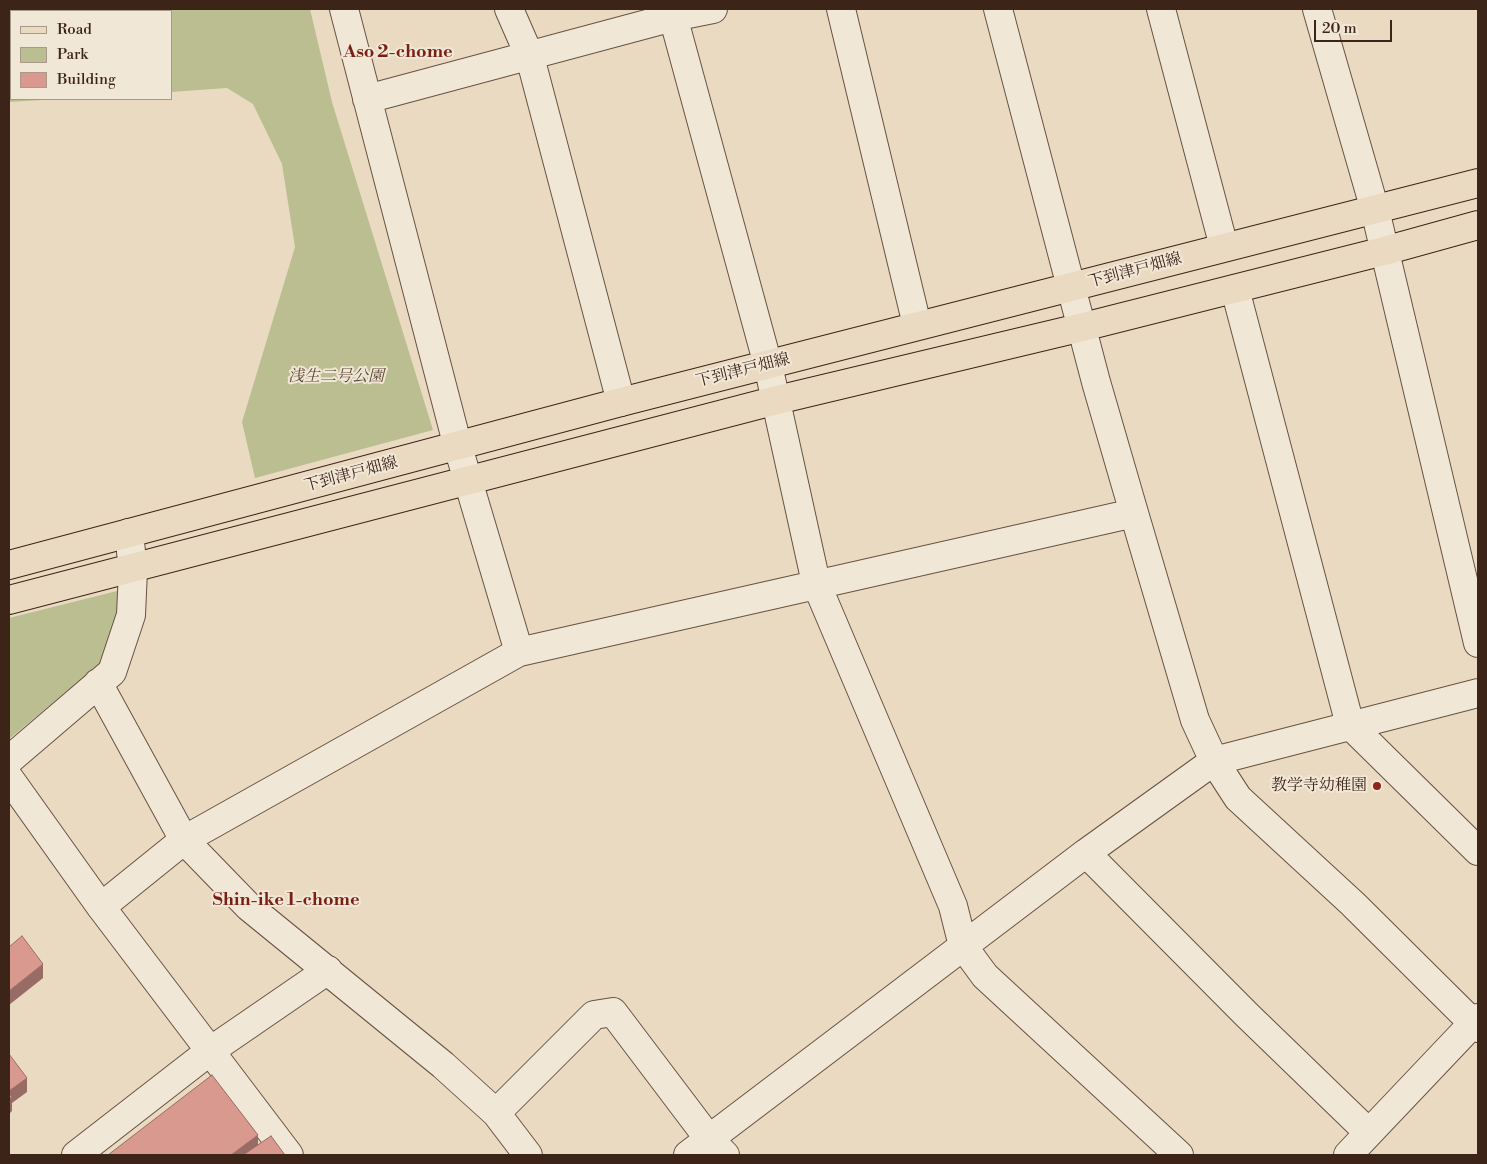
<!DOCTYPE html>
<html>
<head>
<meta charset="utf-8">
<style>
  body { margin:0 }
  #map { position:relative; width:1487px; height:1164px; overflow:hidden; background:#eadac2; font-family:"Libre Bodoni",serif }
  canvas { display:block }
  .frame { position:absolute; inset:0; border:10px solid #3d2418; pointer-events:none }
  .legend { position:absolute; left:10px; top:10px; width:162px; height:90px; box-sizing:border-box; background:#f1e7d7; border:1px solid #a9998b; margin:0; padding:6px 9px; list-style:none; font-size:15px; color:#3d2418 }
  .legend li { display:flex; align-items:center; gap:10px; height:25px }
  .legend b { width:25px; border:1px solid #a9998b }
  .scale { position:absolute; left:1314px; top:20px; width:78px; height:22px; box-sizing:border-box; border:2px solid #3d2418; border-top:0; padding-left:6px; font-size:15px; line-height:18px; white-space:nowrap; color:#3d2418; -webkit-text-stroke:4px #f1e7d7; paint-order:stroke }
</style>
</head>
<body>
<div id="map">
<canvas width="1487" height="1164"></canvas>
<div class="frame"></div>
<ul class="legend">
<li><b style="height:6px;background:#eadac2"></b>Road</li>
<li><b style="height:14px;background:#babe91"></b>Park</li>
<li><b style="height:14px;background:#d9998f"></b>Building</li>
</ul>
<div class="scale">20 m</div>
</div>
<script>
const g = document.querySelector('canvas').getContext('2d');
g.lineJoin = 'round';
function fillPath(path, color) {
  g.fillStyle = color;
  g.fill(path, 'evenodd');
}
function shape(rows) {
  const path = new Path2D();
  for (const r of rows) {
    path.moveTo(r[0], r[1]);
    for (let i = 2; i < r.length; i += 2) path.lineTo(r[i], r[i + 1]);
  }
  return path;
}
function strokePath(path, color, width, dash) {
  g.strokeStyle = color;
  g.lineWidth = width;
  g.lineCap = dash ? 'butt' : 'round';
  g.setLineDash(dash || []);
  g.stroke(path);
}
function drawText(font, color, halo, rows, align = 'center') {
  g.font = font + ' "Libre Bodoni","Noto Serif JP",serif';
  g.lineWidth = 4;
  g.setLineDash([]);
  g.textBaseline = 'middle';
  g.strokeStyle = halo;
  g.fillStyle = color;
  for (const [text, x, y, turn = 0] of rows) {
    g.save();
    g.translate(x, y);
    g.rotate((+turn || 0) * Math.PI / 180);
    g.textAlign = isNaN(turn) ? turn : align;
    if (halo) g.strokeText(text, 0, 0);
    g.fillText(text, 0, 0);
    g.restore();
  }
}
fillPath(shape([
  [9,9,310,9,332,102,433,430,255,478,242,422,295,247,282,164,253,104,227,88,171,92,171,11,11,11,11,99,59,99,9,102],
  [117,591,118,615,99,665,9,739,9,618]
]), '#babe91');
const minor = shape([
  [344,9,458,447,519,652],
  [509,9,530,57,621,402],
  [671,9,768,365,816,583,953,906,963,946,985,976,1179,1155],
  [841,9,917,325],
  [998,9,1096,382,1134,513,1195,720,1214,761,1238,798,1353,904,1478,1028],
  [1161,9,1224,247],
  [1317,9,1375,210,1478,643],
  [367,99,673,17,713,9],
  [1235,289,1350,725,1478,851],
  [98,683,184,840,249,907,443,1065,496,1113,528,1155],
  [9,760,112,672,131,615,133,570,129,533],
  [9,778,101,907,289,1155],
  [1086,853,1247,1015,1369,1133],
  [101,907,184,840,519,652,1134,513],
  [496,1113,594,1015,613,1012,709,1139,725,1155],
  [76,1155,210,1051,328,970],
  [688,1155,1086,853,1214,761,1478,693],
  [1348,1155,1478,1018]
]);
const major = shape([
  [9,565,621,402,1478,183],
  [9,600,777,400,1083,327,1384,251,1478,225]
]);
strokePath(minor, '#685242', 30);
strokePath(major, '#3d2418', 30);
strokePath(minor, '#f1e7d7', 28);
strokePath(major, '#eadac2', 28);
fillPath(shape([
  [43,964,43,978,9,1005,9,991],
  [27,1078,27,1092,12,1103,12,1111,9,1114,9,1091],
  [258,1135,258,1149,249,1155,231,1155]
]), '#986b64');
const building = shape([
  [22,936,43,964,9,991,9,947,22,936],
  [9,1054,27,1078,9,1091,9,1054],
  [212,1075,258,1135,231,1155,108,1155,212,1075],
  [9,1093,12,1097,9,1099,9,1093],
  [271,1136,285,1155,243,1155,271,1136]
]);
fillPath(building, '#d9998f');
strokePath(building, '#986b64', 1);
for (const [x, y, r, color] of [
  [1377,786,5,"#8f2418"]
]) {
  const dot = new Path2D();
  dot.arc(x, y, r, 0, 2 * Math.PI);
  g.fillStyle = color;
  g.fill(dot);
  strokePath(dot, '#f1e7d7', 2);
}
drawText('16px', '#3d2418', '#f1e7d7', [
  ["下到津戸畑線",1135,271,-15],
  ["下到津戸畑線",743,371,-14],
  ["下到津戸畑線",351,475,-15]
]);
drawText('italic 16px', '#5c4a36', '#f1e7d7', [
  ["浅生二号公園",336,377]
]);
drawText('16px', '#3d2418', '#f1e7d7', [
  ["教学寺幼稚園",1367,786]
], 'right');
drawText('bold 18px', '#7a1f14', '#f1e7d7', [
  ["Aso 2-chome",398,53],
  ["Shin-ike 1-chome",286,901]
]);
</script>
</body>
</html>
